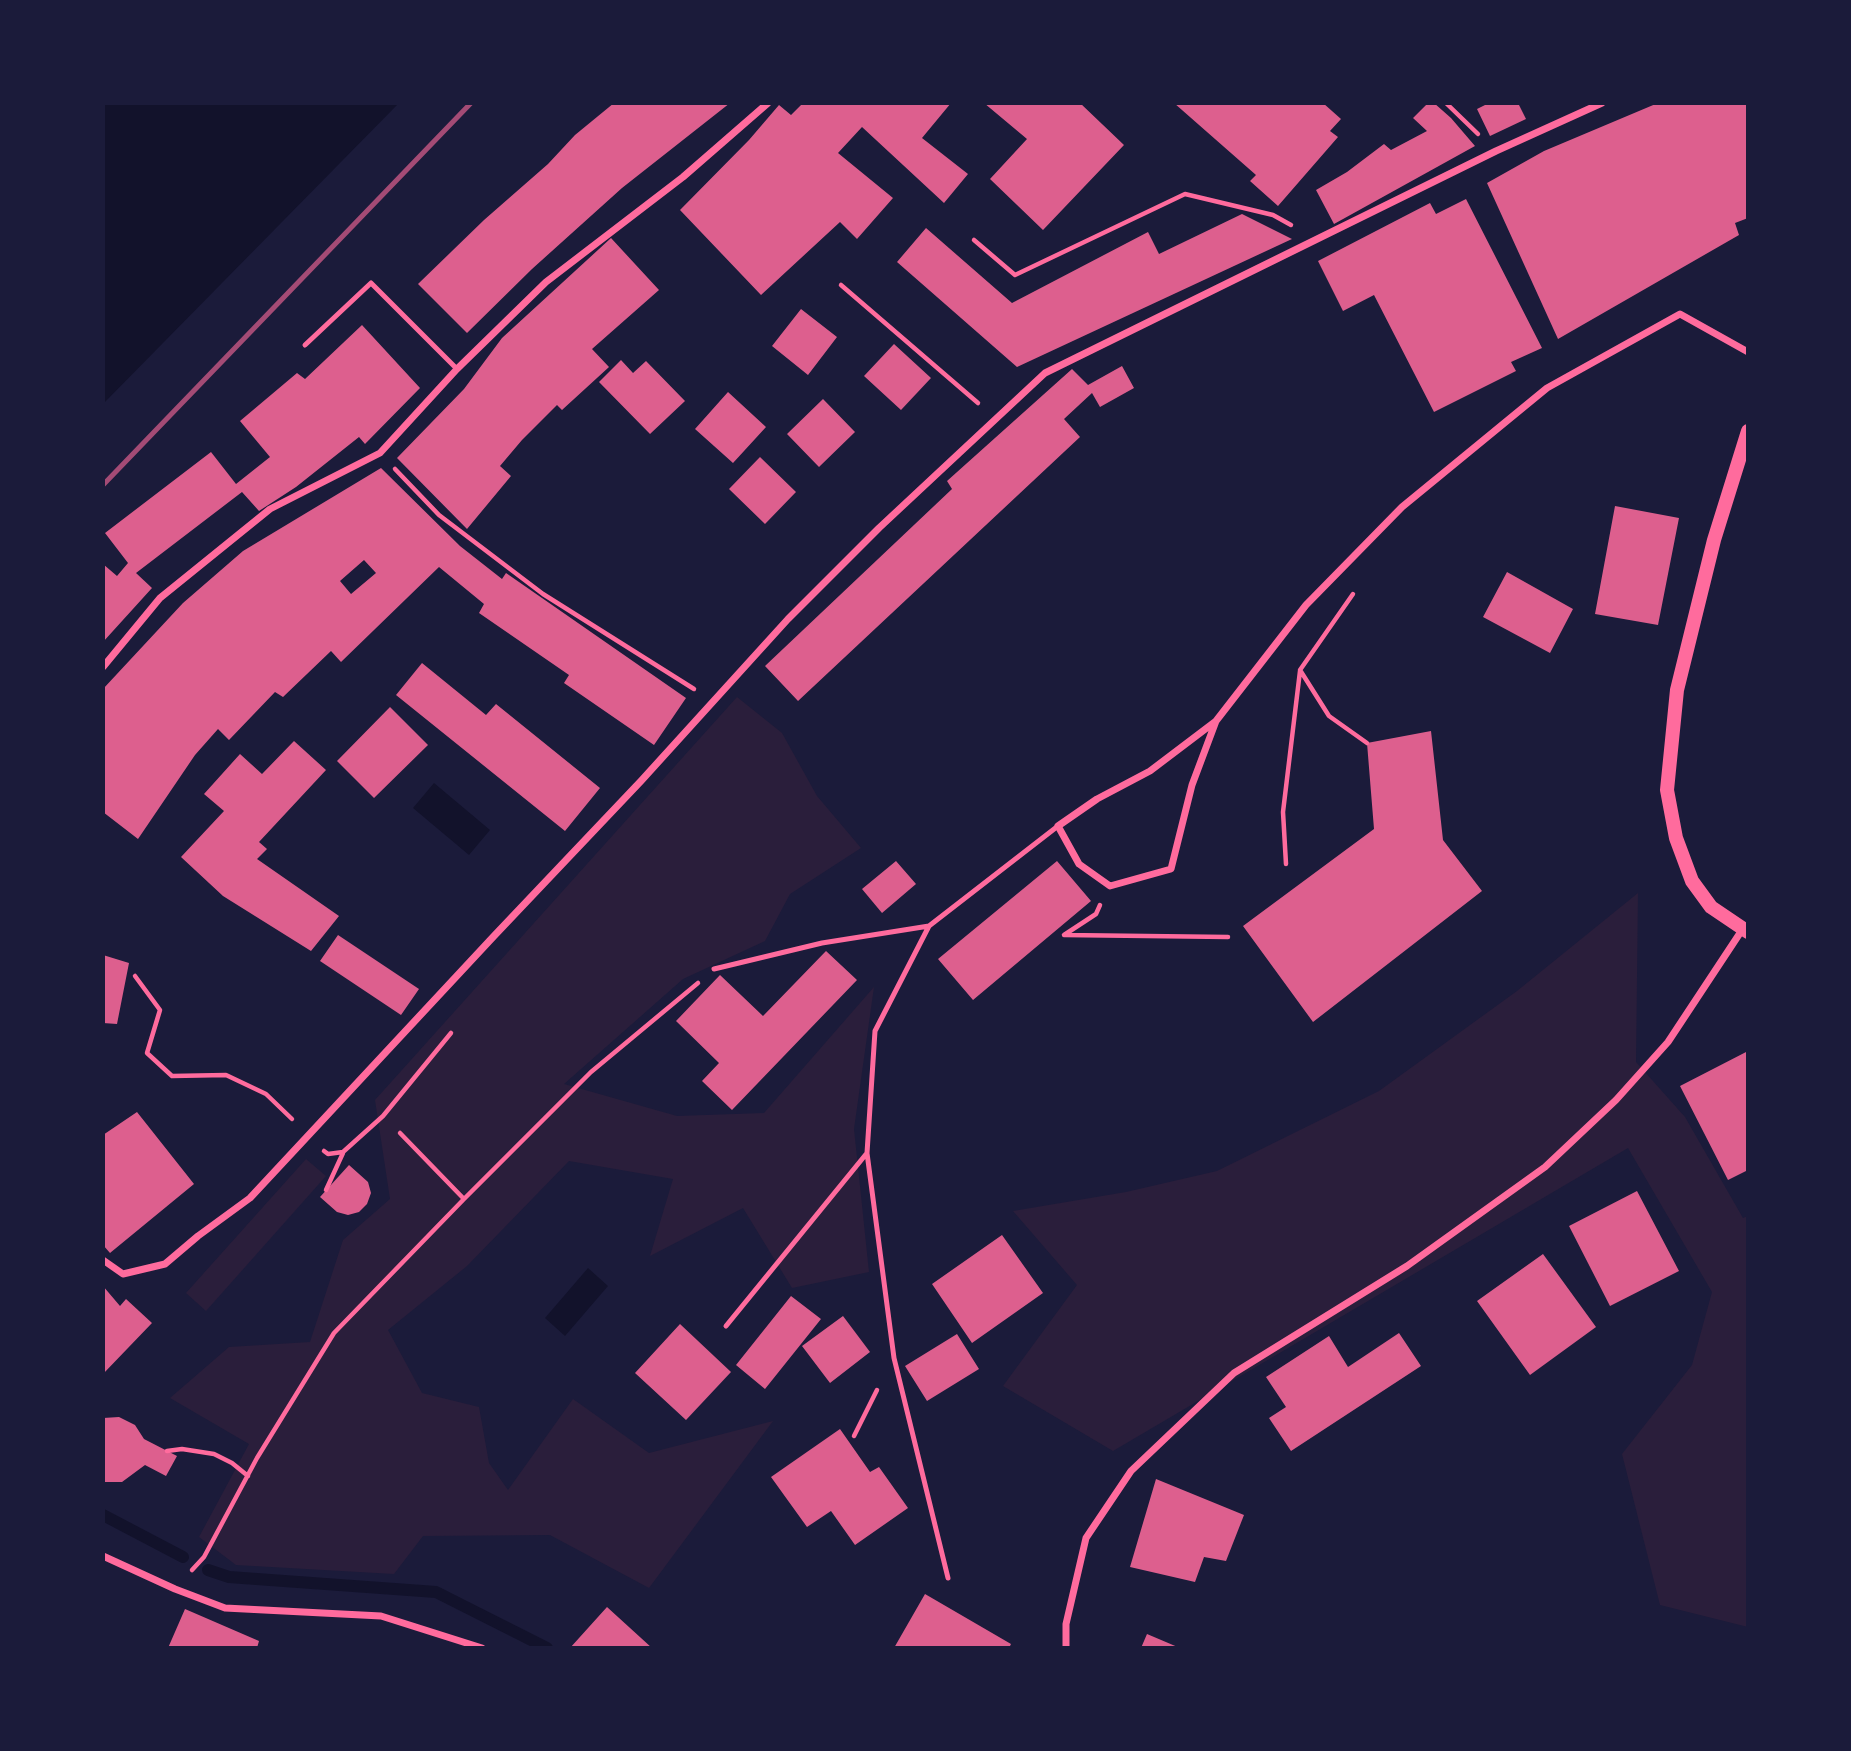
<!DOCTYPE html>
<html>
<head>
<meta charset="utf-8">
<style>
  body { margin:0 }
  #map { position:relative; width:1851px; height:1751px; overflow:hidden; background:#1b1b3a; font-family:"Space Grotesk",sans-serif }
  canvas { display:block }
  .frame { position:absolute; inset:0; border:105px solid #1b1b3a; pointer-events:none }
</style>
</head>
<body>
<div id="map">
<canvas width="1851" height="1751"></canvas>
<div class="frame"></div>
</div>
<script>
const g = document.querySelector('canvas').getContext('2d');
g.lineJoin = 'round';
function fillPath(path, color) {
  g.fillStyle = color;
  g.fill(path, 'evenodd');
}
function shape(rows) {
  const path = new Path2D();
  for (const r of rows) {
    path.moveTo(r[0], r[1]);
    for (let i = 2; i < r.length; i += 2) path.lineTo(r[i], r[i + 1]);
  }
  return path;
}
function strokePath(path, color, width, dash) {
  g.strokeStyle = color;
  g.lineWidth = width;
  g.lineCap = dash ? 'butt' : 'round';
  g.setLineDash(dash || []);
  g.stroke(path);
}
fillPath(shape([
  [737,697,782,733,817,796,861,848,790,894,765,941,683,979,564,1084,677,1116,764,1113,874,987,854,1129,869,1272,792,1288,743,1208,650,1256,673,1179,569,1161,467,1266,388,1330,422,1393,479,1407,489,1463,508,1490,573,1399,649,1453,773,1421,649,1588,550,1535,423,1536,394,1574,236,1565,199,1537,249,1444,170,1398,229,1347,310,1342,343,1240,390,1199,375,1100],
  [1638,893,1636,1062,1685,1117,1743,1218,1748,1216,1748,1627,1660,1605,1622,1454,1692,1365,1712,1292,1628,1148,1113,1451,1003,1386,1077,1285,1013,1211,1126,1192,1217,1171,1379,1091,1517,991],
  [306,1159,326,1176,206,1311,186,1293]
]), '#2a1e3b');
fillPath(shape([
  [103,103,399,103,103,404],
  [434,783,490,830,469,855,413,808],
  [588,1268,608,1286,565,1336,545,1318]
]), '#12122b');
strokePath(shape([
  [103,1515,183,1557],
  [208,1570,229,1577,436,1592,547,1648]
]), '#12122b', 12);
fillPath(shape([
  [614,103,730,103,622,188,532,269,467,333,418,284,484,220,548,164,575,135],
  [803,103,951,103,922,138,968,174,944,203,862,127,838,153,893,198,857,239,840,222,761,295,680,210,749,140,779,105,791,115],
  [984,103,1080,103,1124,145,1043,230,990,179,1027,139],
  [1174,103,1323,103,1341,119,1330,131,1338,137,1278,206,1250,181,1256,175],
  [1428,103,1434,103,1451,118,1475,146,1334,224,1316,190,1347,172,1384,144,1391,150,1427,131,1413,118],
  [1489,103,1518,103,1526,119,1490,136,1477,109],
  [1658,103,1748,103,1748,218,1735,223,1739,235,1558,339,1487,183,1544,151],
  [1466,199,1542,348,1511,362,1516,371,1434,412,1374,295,1343,311,1318,261,1430,203,1436,214],
  [1242,214,1292,239,1017,367,897,262,926,228,1012,303,1148,232,1159,254],
  [611,238,659,290,592,349,609,367,562,410,557,405,522,440,500,466,511,476,467,529,397,458,464,389,502,338],
  [801,309,837,337,808,375,772,346],
  [362,325,420,388,365,444,359,437,296,487,259,511,242,492,136,573,152,588,103,642,103,564,117,576,128,563,105,533,211,452,236,484,270,457,240,421,297,373,305,379],
  [894,344,931,378,901,410,864,376],
  [621,360,633,373,646,361,685,401,650,434,599,382],
  [1122,366,1134,388,1100,407,1092,393,1064,419,1080,437,798,701,765,666,952,489,947,481,1072,369,1088,385],
  [728,392,766,427,733,463,695,429],
  [823,399,855,432,819,467,787,434],
  [760,457,796,492,765,524,729,489],
  [381,468,460,546,502,579,506,573,686,698,654,745,564,683,569,675,479,613,484,604,439,567,341,662,331,651,283,697,275,692,229,740,218,729,195,755,138,839,103,812,103,689,183,603,243,551],
  [364,560,376,573,351,594,340,581],
  [1615,506,1679,518,1658,625,1595,614],
  [1507,572,1573,609,1550,653,1483,617],
  [422,663,486,715,496,704,600,788,565,831,396,695],
  [390,707,428,745,374,798,337,761],
  [1431,731,1443,840,1482,891,1313,1022,1243,926,1374,829,1367,743],
  [294,741,326,770,259,842,267,849,257,859,339,916,311,951,223,896,181,857,224,811,204,794,240,754,262,774],
  [896,861,916,884,882,913,862,889],
  [1057,861,1091,901,973,1000,938,959],
  [338,935,419,989,401,1015,320,961],
  [826,951,857,980,732,1110,702,1081,719,1063,676,1021,720,975,763,1016],
  [103,955,129,963,117,1024,103,1023],
  [1748,1051,1748,1170,1728,1180,1680,1086],
  [137,1112,194,1184,110,1253,103,1245,103,1135],
  [349,1165,368,1182,371,1193,367,1204,359,1212,348,1215,337,1212,320,1197],
  [1637,1191,1679,1271,1610,1306,1569,1226],
  [1002,1235,1043,1293,972,1343,932,1284],
  [1543,1254,1596,1327,1530,1375,1477,1301],
  [103,1286,120,1306,126,1299,152,1323,103,1374],
  [791,1296,821,1319,765,1389,736,1365],
  [843,1316,870,1352,830,1383,802,1346],
  [680,1324,731,1372,686,1420,635,1373],
  [1399,1333,1421,1366,1291,1451,1269,1418,1286,1407,1266,1377,1329,1336,1348,1367],
  [957,1334,979,1369,927,1401,905,1366],
  [119,1417,135,1425,144,1439,177,1456,166,1476,145,1465,122,1482,103,1482,103,1418],
  [840,1429,870,1472,879,1467,908,1508,855,1545,831,1511,807,1527,771,1477],
  [1156,1479,1244,1515,1226,1561,1204,1557,1195,1582,1130,1567],
  [925,1594,1011,1644,1009,1648,894,1648],
  [607,1607,652,1648,570,1648],
  [185,1609,259,1641,257,1648,168,1648],
  [1147,1634,1180,1648,1141,1648]
]), '#dd5f8e');
strokePath(shape([
  [1446,103,1478,134],
  [974,240,1015,275,1185,194,1273,215,1291,225],
  [841,285,978,403],
  [395,469,439,515,543,594,694,689],
  [1353,594,1300,670,1329,716,1367,743],
  [1286,864,1283,812,1300,671],
  [1100,905,1096,914,1064,935,1228,937],
  [135,976,160,1010,147,1053,172,1076,226,1075,266,1094,292,1119],
  [400,1133,464,1199],
  [324,1151,328,1154,343,1152,383,1116,451,1033],
  [326,1190,343,1153],
  [854,1436,877,1390],
  [167,1451,182,1449,214,1454,232,1463,248,1476],
  [192,1570,204,1557,257,1458,334,1333,464,1199,591,1072,698,983]
]), '#ff6b9d', 4.5);
strokePath(shape([
  [305,345,371,283,457,369],
  [714,969,822,943,929,926],
  [726,1326,867,1153],
  [948,1578,894,1358,867,1153,875,1031,929,926,1058,826]
]), '#ff6b9d', 5);
strokePath(shape([
  [103,667,160,598,270,509,380,453,457,369,546,282,683,177,768,103],
  [1216,721,1192,785,1171,869,1110,886,1079,864,1058,826,1097,799,1150,771,1216,721,1306,605,1402,507,1547,388,1680,314,1748,352],
  [103,1260,123,1274,165,1264,198,1236,250,1198,494,936,641,781,788,619,879,528,1045,373,1496,151,1602,103],
  [103,1556,175,1589,225,1608,381,1616,482,1648],
  [1066,1648,1066,1624,1086,1538,1131,1471,1234,1373,1407,1266,1545,1167,1616,1100,1668,1042,1742,930]
]), '#ff6b9d', 7);
strokePath(shape([
  [1748,431,1714,540,1677,690,1667,790,1676,838,1692,881,1711,907,1748,932]
]), '#ff6b9d', 14);
strokePath(shape([
  [103,485,471,103]
]), '#a44b75', 5);
</script>
</body>
</html>
